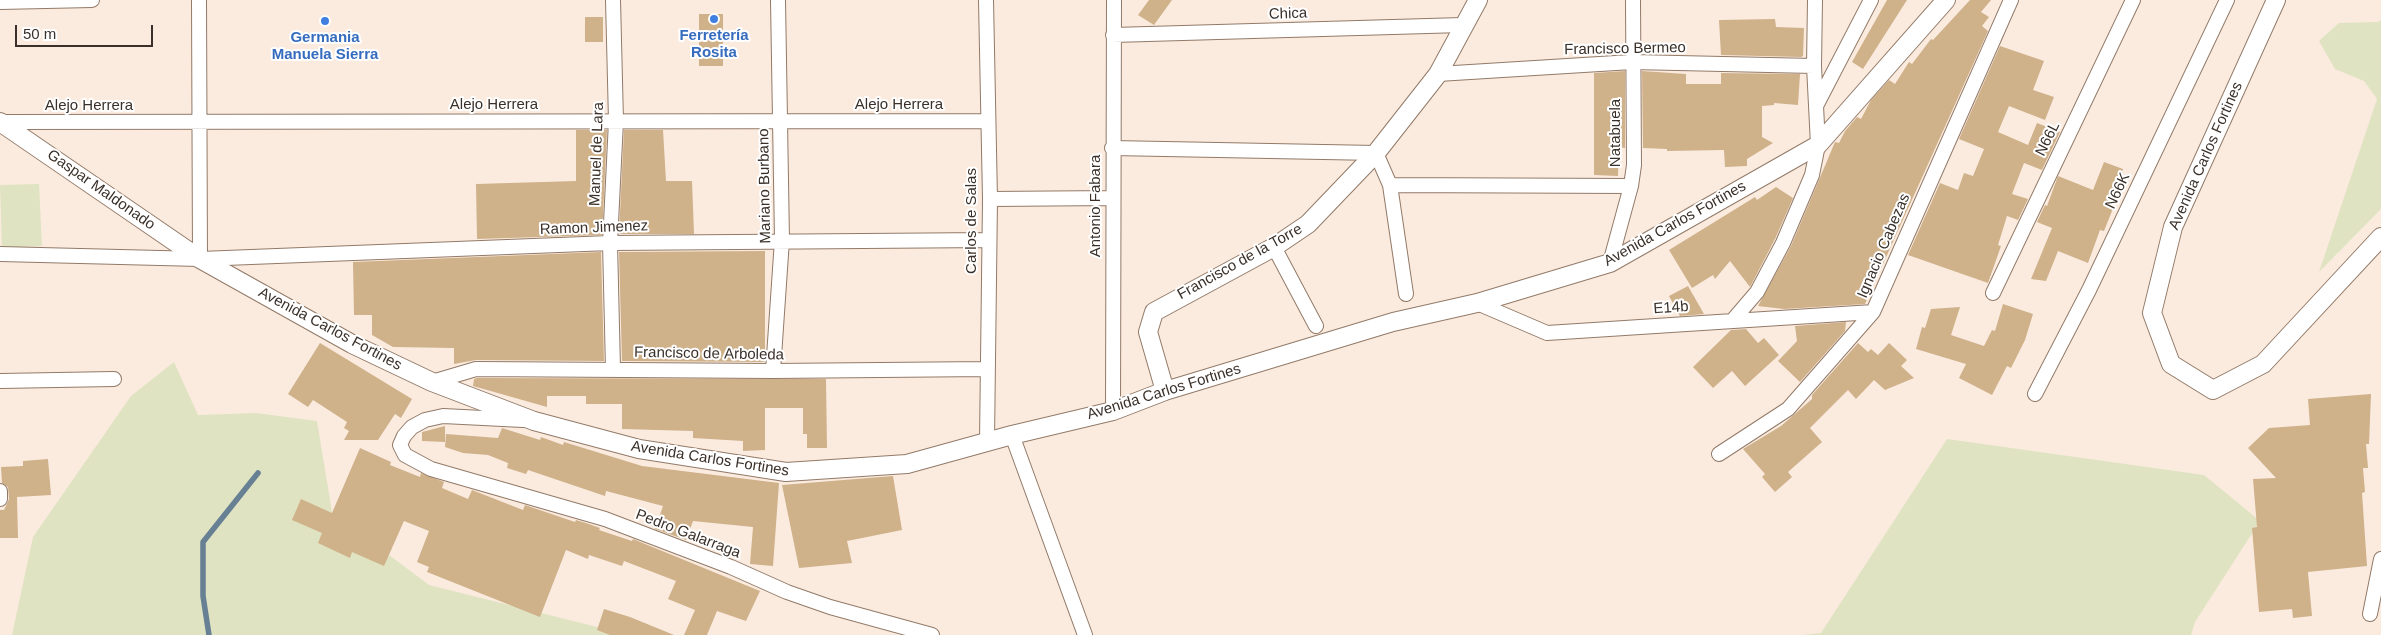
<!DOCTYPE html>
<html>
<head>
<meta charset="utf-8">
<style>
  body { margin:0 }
  #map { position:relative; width:2381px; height:635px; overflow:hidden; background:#fbebdf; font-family:Helvetica,sans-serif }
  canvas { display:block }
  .scale { position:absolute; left:15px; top:25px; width:138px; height:22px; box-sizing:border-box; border:2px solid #3a3029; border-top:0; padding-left:6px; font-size:15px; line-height:18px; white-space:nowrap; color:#3a3029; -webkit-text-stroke:4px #fff; paint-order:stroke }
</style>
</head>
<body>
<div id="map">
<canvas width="2381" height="635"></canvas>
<div class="scale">50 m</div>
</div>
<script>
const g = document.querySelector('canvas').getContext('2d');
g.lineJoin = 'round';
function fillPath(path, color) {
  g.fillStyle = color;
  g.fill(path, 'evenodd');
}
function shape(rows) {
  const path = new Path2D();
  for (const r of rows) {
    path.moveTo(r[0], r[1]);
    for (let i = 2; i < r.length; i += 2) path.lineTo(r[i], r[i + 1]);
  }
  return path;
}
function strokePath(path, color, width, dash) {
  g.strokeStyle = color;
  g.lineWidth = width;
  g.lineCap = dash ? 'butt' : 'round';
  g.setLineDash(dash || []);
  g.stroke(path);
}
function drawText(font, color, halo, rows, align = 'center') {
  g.font = font + ' Helvetica,sans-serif';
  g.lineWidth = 4;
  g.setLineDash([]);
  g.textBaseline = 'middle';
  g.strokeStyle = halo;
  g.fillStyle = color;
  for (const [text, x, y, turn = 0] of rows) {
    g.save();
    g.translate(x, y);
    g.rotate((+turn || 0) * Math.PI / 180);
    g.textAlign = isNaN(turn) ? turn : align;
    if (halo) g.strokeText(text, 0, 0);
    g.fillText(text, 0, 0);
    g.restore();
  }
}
fillPath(shape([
  [2381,20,2381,209,2319,272,2377,99,2364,81,2335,69,2319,41,2339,23,2378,22],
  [39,184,42,246,2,248,0,185],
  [174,362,198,415,256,413,317,421,332,512,429,585,629,635,12,635,33,537,131,396],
  [1947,439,2204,475,2260,521,2195,622,2191,635,1803,635,1821,633]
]), '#dfe3c1');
strokePath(shape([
  [209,635,203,596,203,542,258,473]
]), '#688094', 5.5);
fillPath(shape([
  [1149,0,1172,0,1154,25,1138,15],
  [1887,0,1907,0,1863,69,1852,62],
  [1970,0,1991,0,1981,12,1989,17,1982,26,1988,31,1865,304,1784,309,1758,306,1791,246,1835,142,1839,143,1845,131,1857,117,1861,119,1871,100,1889,80,1895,84,1909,62,1912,64,1931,39,1933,40],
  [699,14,723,14,723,66,699,66],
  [585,17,603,17,603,42,585,42],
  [1775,19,1776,27,1804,28,1803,56,1801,57,1721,55,1719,20],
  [2000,46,2044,61,2033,90,2054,97,2045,120,2009,106,1998,132,2028,145,2037,123,2060,132,2042,170,2024,163,2012,194,2028,199,2018,220,2007,216,1998,245,2001,246,1988,283,1908,255,1940,183,1958,190,1964,173,1973,176,1984,149,1959,139],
  [1625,71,1625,148,1619,147,1618,176,1594,175,1594,73],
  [1642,71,1686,74,1686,84,1721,84,1721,73,1800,74,1798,105,1774,103,1774,105,1762,106,1762,137,1773,143,1747,159,1747,166,1725,167,1724,150,1667,151,1667,149,1643,148],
  [576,130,607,130,602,235,477,239,476,184,576,181],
  [624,130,663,130,666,181,692,181,694,234,619,234],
  [2104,162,2123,169,2112,200,2116,201,2104,231,2100,230,2088,263,2058,251,2046,281,2031,279,2052,228,2037,222,2045,205,2047,206,2058,176,2093,190],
  [1776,187,1793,198,1775,239,1750,287,1730,261,1715,279,1713,275,1692,288,1669,250,1755,197,1757,200],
  [765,251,765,362,622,361,619,252],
  [601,252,604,361,476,360,454,364,454,348,393,347,372,335,372,315,354,315,353,262],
  [1688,286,1704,314,1680,316,1669,296],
  [2003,304,2033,314,2025,340,2011,368,2007,366,1992,395,1959,378,1966,364,1916,349,1922,327,1925,328,1931,309,1960,307,1951,335,1984,346,1992,330,1995,331],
  [1846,322,1845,331,1800,382,1778,361,1797,341,1795,326],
  [1746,329,1758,343,1764,338,1779,355,1745,386,1732,371,1713,388,1693,367,1731,330],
  [320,343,412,399,401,418,395,414,378,440,344,440,349,431,344,428,347,422,313,400,308,407,288,394],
  [1858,343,1868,352,1871,349,1878,355,1889,343,1907,360,1901,366,1914,378,1885,390,1874,380,1856,399,1848,390,1810,428,1822,442,1788,472,1792,477,1775,492,1762,477,1765,474,1743,449,1781,426,1812,399,1812,395],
  [477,378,826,379,827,448,807,448,807,434,803,434,803,408,765,408,765,450,743,451,743,441,693,438,693,431,622,429,622,404,586,404,586,396,547,396,547,407,473,386,474,379],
  [2371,394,2369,444,2366,444,2368,468,2363,468,2365,492,2362,493,2367,566,2308,572,2312,616,2293,618,2292,609,2259,612,2252,528,2257,527,2253,479,2276,478,2248,448,2269,428,2310,425,2308,399],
  [445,426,445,442,422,441,422,432],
  [502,428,540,440,541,437,563,445,564,442,642,466,779,483,773,566,750,564,753,527,693,521,686,540,655,529,663,506,606,491,605,496,528,470,526,474,507,468,508,463,488,455,463,453,445,447,446,434,498,438],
  [360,448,391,462,390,465,420,477,421,473,444,482,442,488,468,499,472,490,523,510,525,505,575,522,576,520,589,524,600,528,599,530,632,541,633,539,760,591,746,621,717,611,707,635,684,635,695,610,668,599,676,581,624,561,622,566,589,555,588,559,566,550,540,617,427,572,429,567,417,562,429,531,404,521,384,566,352,552,350,558,318,543,322,533,292,520,301,499,332,513],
  [48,459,51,495,17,497,18,538,0,538,0,510,4,510,9,499,8,487,2,483,1,467,23,466,23,461],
  [893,476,902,530,847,541,852,563,799,568,782,485],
  [604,609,630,617,674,635,610,635,597,630]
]), '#cfb18a');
const minor = shape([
  [199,0,200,259],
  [986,0,990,199,987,441],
  [0,2,92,0],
  [1113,35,1463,25],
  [1438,74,1632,62,1814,66],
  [1817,104,1871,0],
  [0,122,988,121],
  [1112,148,1376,153,1390,185,1406,294],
  [1390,185,1631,186],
  [990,199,1113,198],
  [1274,247,1316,326],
  [0,254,200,259,610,243,989,240],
  [1610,263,1631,186,1634,165,1633,0],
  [1993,293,2133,0],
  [1477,303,1547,333,1873,312],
  [1733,320,1757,292,1783,243,1812,175,1818,145,1814,66,1815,0],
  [613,369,610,243,616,121,613,0],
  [773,371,782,240,778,0],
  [0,381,114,379],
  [432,382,476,369,773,371,987,369],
  [2035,394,2089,290,2227,0],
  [1113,411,1114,0],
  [523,420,443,416,425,420,412,427,404,436,400,445,405,455,431,469,605,519,731,567,787,592,830,607,932,635],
  [1012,435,1085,635],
  [1719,454,1788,409,1873,312,2011,0],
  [0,491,0,499],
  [2370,614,2381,559]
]);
const tertiary = shape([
  [2276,0,2173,227,2152,313,2171,364,2213,390,2263,364,2381,237],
  [0,122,200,259,352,344,432,382,534,421,639,449,786,472,907,464,1012,435,1113,411,1165,391,1393,322,1477,303,1610,263,1818,145,1946,0],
  [1165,391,1148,332,1154,312,1274,247,1308,224,1376,153,1438,74,1478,0]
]);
strokePath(minor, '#927a68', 16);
strokePath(tertiary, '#927a68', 20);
strokePath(minor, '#fff', 14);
strokePath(tertiary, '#fff', 18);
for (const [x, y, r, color] of [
  [714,19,5,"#3f7fe0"],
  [325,21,5,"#3f7fe0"]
]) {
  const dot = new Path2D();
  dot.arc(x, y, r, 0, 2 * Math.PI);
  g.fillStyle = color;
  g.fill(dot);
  strokePath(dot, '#fff', 2);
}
drawText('15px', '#3a3029', '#fff', [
  ["Chica",1288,14,-2],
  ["Francisco Bermeo",1625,49,-1],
  ["Alejo Herrera",494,105],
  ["Alejo Herrera",899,105],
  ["Alejo Herrera",89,106],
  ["Natabuela",1616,133,-90],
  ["N66L",2048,139,-64],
  ["Manuel de Lara",597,154,-88],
  ["Avenida Carlos Fortines",2206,156,-66],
  ["Mariano Burbano",765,186,-91],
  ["Gaspar Maldonado",101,190,35],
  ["N66K",2118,191,-65],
  ["Antonio Fabara",1096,206,-90],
  ["Carlos de Salas",972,221,-90],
  ["Avenida Carlos Fortines",1675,224,-29],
  ["Ramon Jimenez",594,228,-2],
  ["Ignacio Cabezas",1884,246,-67],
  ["Francisco de la Torre",1240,262,-29],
  ["E14b",1671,308,-4],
  ["Avenida Carlos Fortines",330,329,28],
  ["Francisco de Arboleda",709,354,1],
  ["Avenida Carlos Fortines",1164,392,-17],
  ["Avenida Carlos Fortines",710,459,9],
  ["Pedro Galarraga",688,534,21]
]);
drawText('bold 15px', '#366cbe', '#fff', [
  ["Ferretería",714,36],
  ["Rosita",714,53],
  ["Germania",325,38],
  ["Manuela Sierra",325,55]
]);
</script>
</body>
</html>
